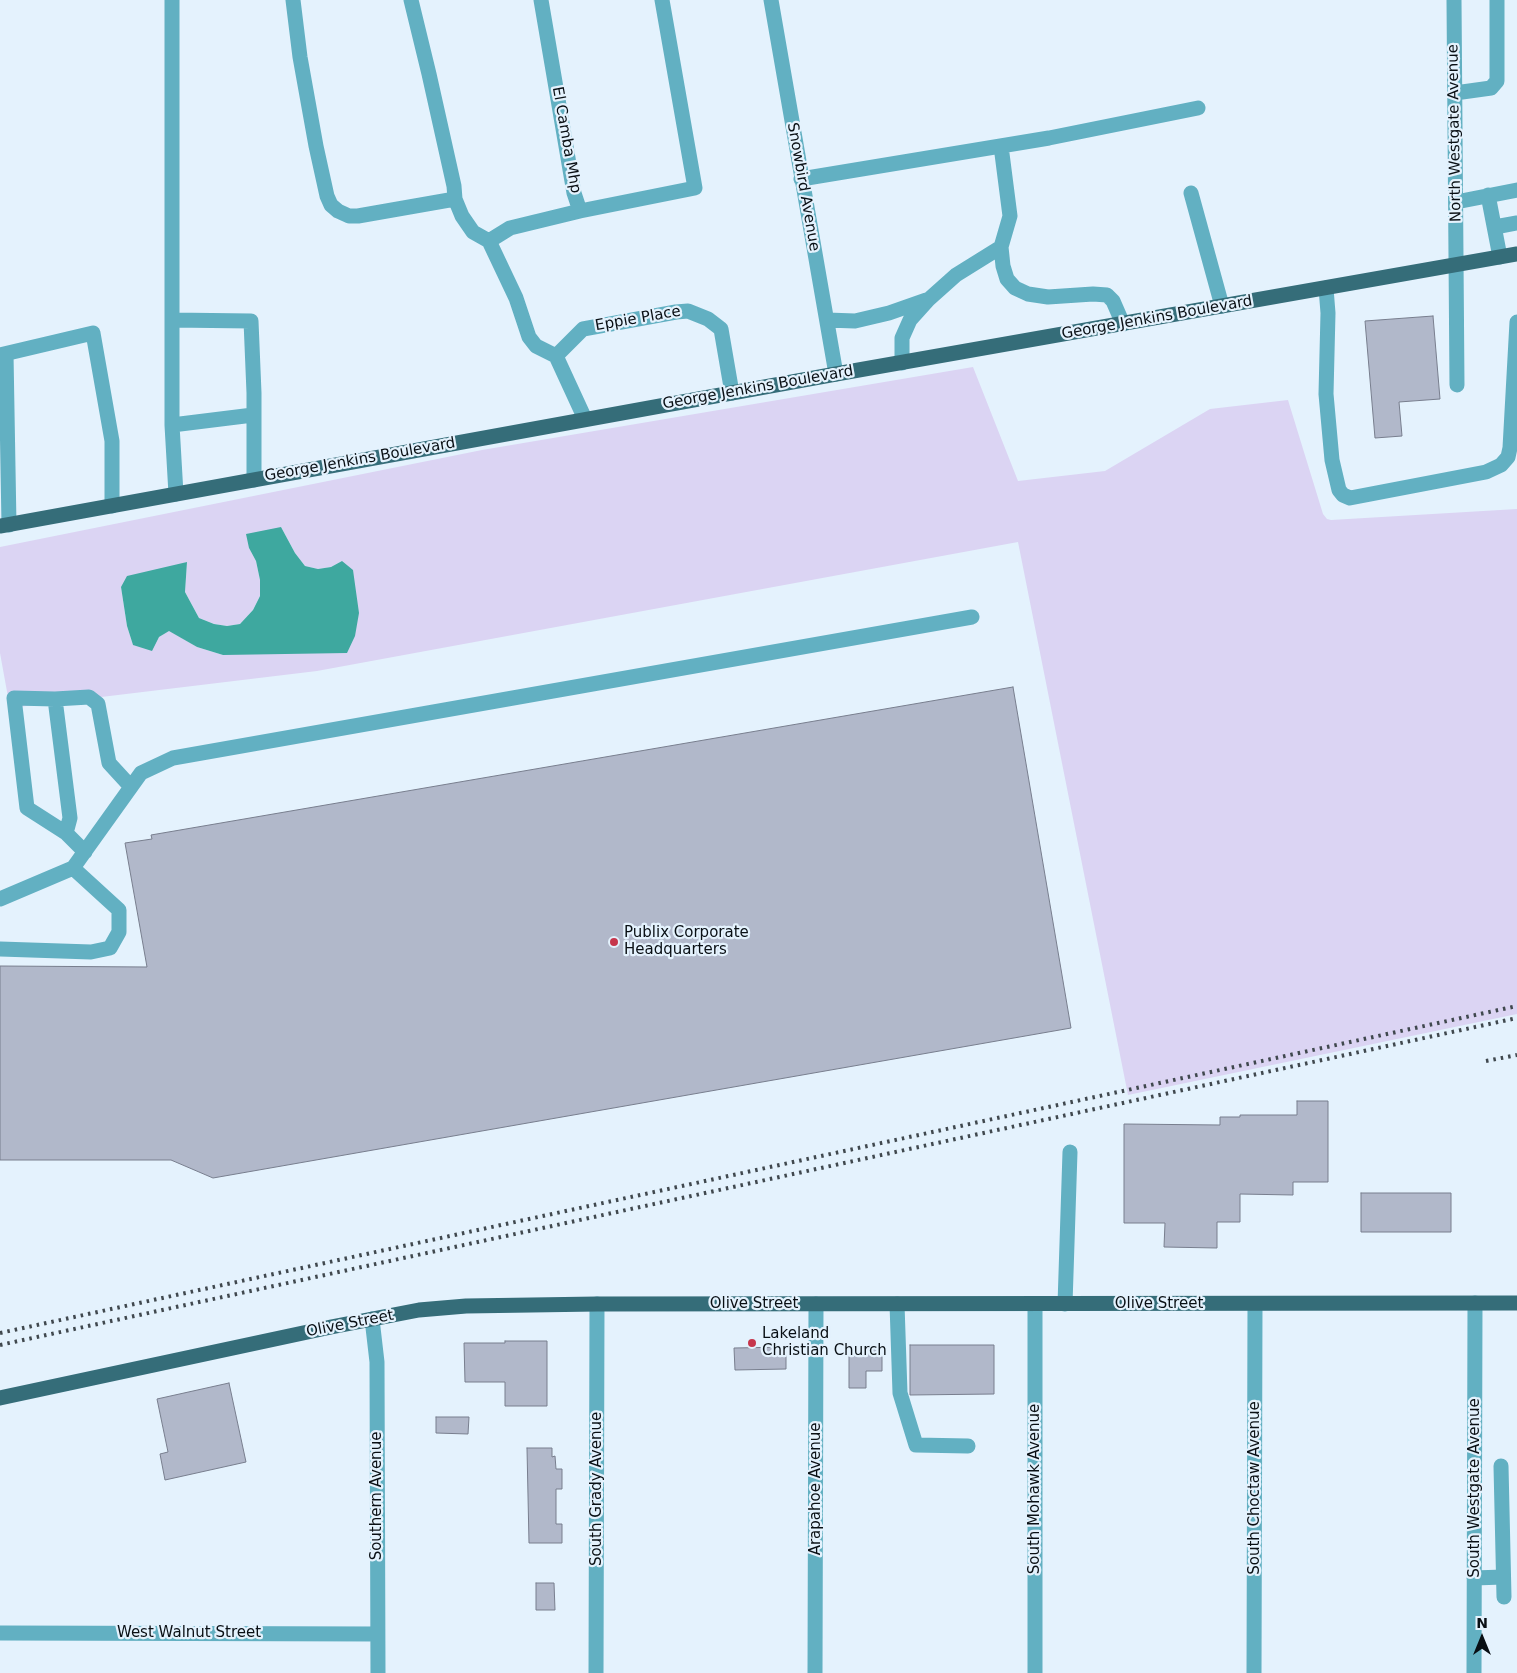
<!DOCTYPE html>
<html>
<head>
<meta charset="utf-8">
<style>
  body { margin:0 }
  #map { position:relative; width:1517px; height:1673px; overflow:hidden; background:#e4f2fd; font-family:"DejaVu Sans",sans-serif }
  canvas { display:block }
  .north { position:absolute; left:1457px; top:1613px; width:50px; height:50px; -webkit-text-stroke:4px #e4f2fd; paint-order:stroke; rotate:0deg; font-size:14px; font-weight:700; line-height:20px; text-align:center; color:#090f14 }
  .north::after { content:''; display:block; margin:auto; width:18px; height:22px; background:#090f14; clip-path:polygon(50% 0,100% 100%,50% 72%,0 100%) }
</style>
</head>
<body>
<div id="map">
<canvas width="1517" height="1673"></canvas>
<div class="north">N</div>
</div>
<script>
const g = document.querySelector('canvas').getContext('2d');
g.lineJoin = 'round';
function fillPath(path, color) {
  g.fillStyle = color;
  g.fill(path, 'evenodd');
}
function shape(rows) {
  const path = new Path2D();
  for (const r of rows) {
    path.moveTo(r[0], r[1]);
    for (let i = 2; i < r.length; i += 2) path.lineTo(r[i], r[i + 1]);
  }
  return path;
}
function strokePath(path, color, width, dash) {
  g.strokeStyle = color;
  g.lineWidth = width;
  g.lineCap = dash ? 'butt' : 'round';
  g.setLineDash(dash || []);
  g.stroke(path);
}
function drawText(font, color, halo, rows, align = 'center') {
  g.font = font + ' "DejaVu Sans",sans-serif';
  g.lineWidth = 4.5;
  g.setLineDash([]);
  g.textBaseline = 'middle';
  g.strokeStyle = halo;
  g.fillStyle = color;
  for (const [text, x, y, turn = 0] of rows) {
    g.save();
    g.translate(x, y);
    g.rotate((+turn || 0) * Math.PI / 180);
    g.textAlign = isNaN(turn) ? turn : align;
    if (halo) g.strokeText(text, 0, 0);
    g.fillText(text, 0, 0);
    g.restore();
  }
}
fillPath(shape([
  [973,367,1018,481,1105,471,1210,409,1288,400,1323,514,1327,519,1331,520,1517,509,1517,1014,1128,1095,1018,542,317,671,10,708,0,653,0,547,482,450],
  [281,527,295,553,305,566,318,569,331,567,342,561,223,655,197,647,169,630,159,637,133,645,127,626,121,587,187,562,185,592,199,618,214,624,227,626,240,624,253,610,260,596,260,580,256,561,249,548]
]), '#dbd4f3');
fillPath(shape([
  [281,527,295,553,305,566,318,569,331,567,342,561,353,570,359,613,355,636,347,653,223,655,197,647,169,631,159,637,152,651,133,645,127,626,121,587,127,576,187,562,185,592,199,618,214,624,227,626,240,624,253,610,260,596,260,580,256,561,249,548,246,534]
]), '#3ea89f');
const building = shape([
  [1433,316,1440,399,1399,402,1402,436,1375,438,1365,321,1433,316],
  [1013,687,1071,1028,213,1178,171,1160,0,1160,0,966,147,967,125,843,152,839,151,835,1013,687],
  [1297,1101,1328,1101,1328,1182,1293,1182,1293,1195,1240,1194,1240,1222,1217,1222,1217,1248,1164,1247,1165,1223,1124,1223,1124,1124,1220,1125,1220,1117,1240,1117,1240,1115,1297,1115,1297,1101],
  [1361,1193,1451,1193,1451,1232,1361,1232,1361,1193],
  [505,1341,547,1341,547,1406,505,1406,505,1382,465,1382,464,1343,505,1343,505,1341],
  [910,1345,994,1345,994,1394,910,1395,910,1345],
  [786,1347,786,1369,735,1370,734,1348,786,1347],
  [849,1347,882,1347,882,1371,866,1371,866,1388,849,1388,849,1347],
  [229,1383,246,1462,165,1480,160,1454,168,1452,157,1399,229,1383],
  [436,1417,469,1417,468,1434,436,1433,436,1417],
  [527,1448,552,1448,552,1457,555,1456,556,1469,562,1469,562,1489,556,1489,556,1524,562,1524,562,1543,529,1543,527,1448],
  [536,1583,554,1583,555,1610,536,1610,536,1583]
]);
fillPath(building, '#b1b8ca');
strokePath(building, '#787e8e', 1);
strokePath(shape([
  [172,0,172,425,176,494],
  [293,0,300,57,316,146,327,196,331,205,338,211,349,216,358,216,455,199],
  [411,0,429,74,454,186,455,199,462,216,473,232,489,241,516,298,529,337,536,346,556,356,585,419],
  [541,0,574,193,580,211],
  [771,0,836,374],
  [1454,0,1457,385],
  [1455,93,1491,88,1497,81,1497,0],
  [801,179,1049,138,1198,108],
  [1191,193,1222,306],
  [1488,195,1500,257],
  [1456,202,1517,190],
  [1495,227,1517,223],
  [489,241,510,228,580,211,695,188,662,0],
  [1001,247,1003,266,1007,279,1015,288,1028,294,1048,297,1093,294,1107,295,1113,301,1123,324],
  [1326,288,1328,313,1326,394,1332,460,1339,490,1343,495,1350,498,1486,472,1501,465,1508,457,1510,448,1517,322],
  [172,320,251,321,254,393,254,480],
  [827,320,855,321,889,313,926,300],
  [6,354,9,525],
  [0,355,93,333,112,441,112,506],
  [556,356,583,329,676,312,688,311,708,319,721,329,732,393],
  [902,363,902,338,910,320,928,300,956,275,1001,247,1010,216,1001,146],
  [172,425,253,415],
  [55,699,89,697,98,704,109,763,131,787],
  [66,833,70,818,55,699,14,698,27,808,66,833,85,852],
  [0,899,73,868,141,773,173,758,972,617],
  [0,949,91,952,110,948,119,932,119,910,73,868],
  [897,1304,900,1393,916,1445,968,1446],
  [1035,1304,1035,1673],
  [1065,1304,1070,1152],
  [372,1319,377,1362,378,1673],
  [1501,1466,1504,1597],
  [1474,1578,1503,1577],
  [0,1633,377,1634],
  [596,1673,597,1304],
  [815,1673,816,1304],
  [1254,1673,1255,1304],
  [1474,1673,1475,1303]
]), '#62b0c2', 15);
strokePath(shape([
  [0,526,836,374,1517,254],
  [0,1398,331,1327,419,1310,466,1306,597,1304,1517,1303]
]), '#356d79', 15);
strokePath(shape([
  [1486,1061,1517,1055],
  [0,1333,1517,1006],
  [0,1345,1517,1018]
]), '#40484e', 4, [2.5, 5]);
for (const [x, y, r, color] of [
  [614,942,5,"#c6364c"],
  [752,1343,5,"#c6364c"]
]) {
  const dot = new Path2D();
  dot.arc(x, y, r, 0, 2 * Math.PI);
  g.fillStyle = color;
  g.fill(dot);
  strokePath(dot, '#e4f2fd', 2);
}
drawText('15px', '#090f14', '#e4f2fd', [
  ["North Westgate Avenue",1455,133,-91],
  ["El Camba Mhp",566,140,80],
  ["Snowbird Avenue",803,187,80],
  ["George Jenkins Boulevard",1157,318,-10],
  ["Eppie Place",638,319,-10],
  ["George Jenkins Boulevard",758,388,-10],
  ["George Jenkins Boulevard",360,460,-10],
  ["Olive Street",754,1304],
  ["Olive Street",1159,1304],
  ["Olive Street",350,1324,-11],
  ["South Choctaw Avenue",1255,1488,-90],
  ["South Westgate Avenue",1475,1488,-90],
  ["South Grady Avenue",597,1489,-90],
  ["Arapahoe Avenue",816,1489,-90],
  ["South Mohawk Avenue",1035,1489,-90],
  ["Southern Avenue",377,1496,-90],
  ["West Walnut Street",189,1633]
]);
drawText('15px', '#090f14', '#e4f2fd', [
  ["Publix Corporate",624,933],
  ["Headquarters",624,950],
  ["Lakeland",762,1334],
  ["Christian Church",762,1351]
], 'left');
</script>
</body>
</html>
